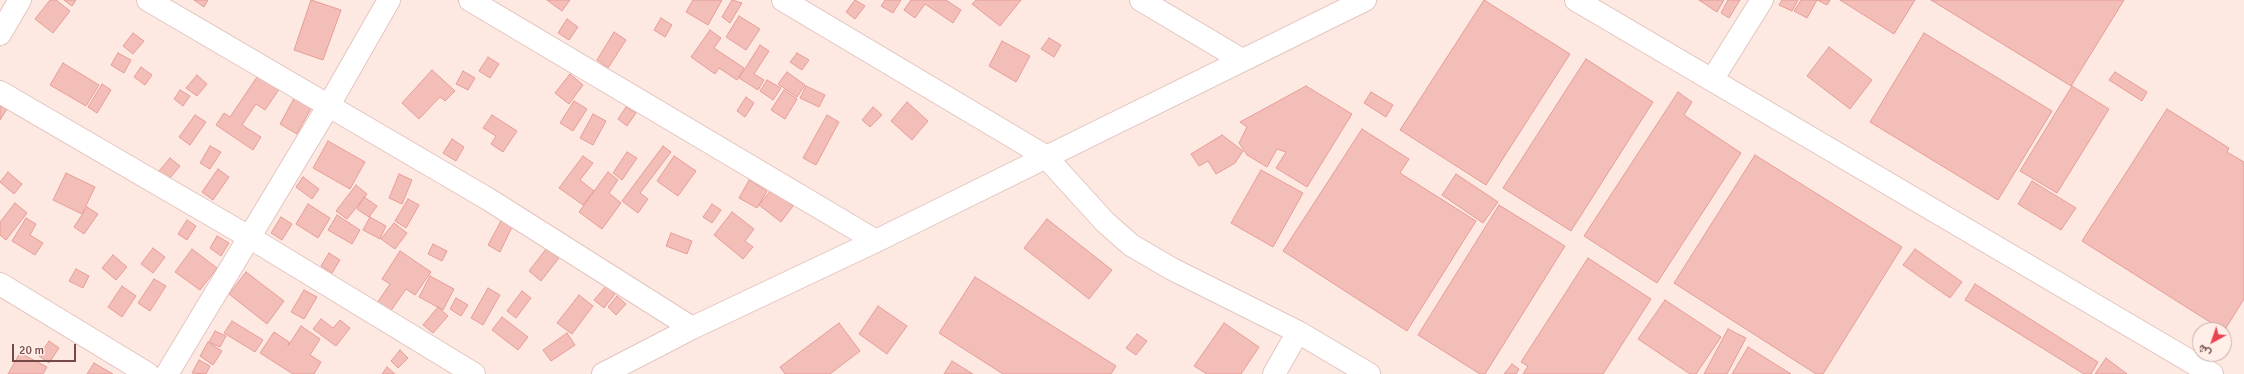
<!DOCTYPE html>
<html>
<head>
<meta charset="utf-8">
<style>
  body { margin:0 }
  #map { position:relative; width:2244px; height:374px; overflow:hidden; background:#fde9e1; font-family:Signika,Vazirmatn,sans-serif }
  canvas { display:block }
  .north { position:absolute; left:2192px; top:322px; width:40px; height:40px; box-sizing:border-box; background:#ffefe8; border:1px solid #c8ada8; border-radius:50%; rotate:220deg; font-size:11px; font-weight:700; line-height:16px; text-align:center; color:#754947 }
  .north::after { content:''; display:block; margin:auto; width:14px; height:18px; background:#eb4252; clip-path:polygon(50% 0,100% 100%,50% 72%,0 100%) }
  .scale { position:absolute; left:12px; top:344px; width:64px; height:18px; box-sizing:border-box; border:2px solid #754947; border-top:0; padding-left:5px; font-size:12px; line-height:14px; white-space:nowrap; color:#754947; -webkit-text-stroke:3px #ffefe8; paint-order:stroke }
</style>
</head>
<body>
<div id="map">
<canvas width="2244" height="374"></canvas>
<div class="north">ش</div>
<div class="scale">20 m</div>
</div>
<script>
const g = document.querySelector('canvas').getContext('2d');
g.lineJoin = 'round';
function fillPath(path, color) {
  g.fillStyle = color;
  g.fill(path, 'evenodd');
}
function shape(rows) {
  const path = new Path2D();
  for (const r of rows) {
    path.moveTo(r[0], r[1]);
    for (let i = 2; i < r.length; i += 2) path.lineTo(r[i], r[i + 1]);
  }
  return path;
}
function strokePath(path, color, width, dash) {
  g.strokeStyle = color;
  g.lineWidth = width;
  g.lineCap = dash ? 'butt' : 'round';
  g.setLineDash(dash || []);
  g.stroke(path);
}
const building = shape([
  [50,0,56,0,70,11,53,33,35,19,50,0],
  [64,0,76,0,72,6,64,0],
  [194,0,208,0,204,7,194,0],
  [311,0,341,10,323,60,294,50,311,0],
  [547,0,570,0,562,11,547,0],
  [693,0,722,0,708,25,686,12,693,0],
  [732,0,742,3,730,23,722,17,732,0],
  [855,0,865,6,855,19,846,12,855,0],
  [885,0,901,0,893,13,881,6,885,0],
  [911,0,946,0,961,10,953,23,925,4,915,18,904,10,911,0],
  [976,0,1021,0,1000,26,972,4,976,0],
  [1484,0,1570,54,1486,185,1400,130,1484,0],
  [1699,0,1724,0,1717,12,1699,0],
  [1728,0,1740,0,1729,18,1721,13,1728,0],
  [1782,0,1798,0,1792,11,1779,5,1782,0],
  [1801,0,1817,0,1807,18,1794,11,1801,0],
  [1817,0,1830,0,1827,5,1817,0],
  [1840,0,1915,0,1894,34,1840,0],
  [1931,0,2124,0,2071,86,1931,0],
  [739,16,760,29,746,50,726,37,739,16],
  [661,18,672,25,665,37,654,30,661,18],
  [567,19,578,27,569,40,558,33,567,19],
  [710,30,721,38,714,48,744,68,737,80,719,68,715,74,691,57,710,30],
  [614,32,626,40,608,68,597,60,614,32],
  [133,33,144,41,133,54,123,46,133,33],
  [1924,33,2052,111,1998,200,1870,122,1924,33],
  [1049,38,1061,45,1054,57,1041,49,1049,38],
  [1002,41,1030,56,1016,82,989,66,1002,41],
  [760,45,769,51,754,74,764,80,758,90,739,78,760,45],
  [1829,47,1872,80,1850,109,1807,76,1829,47],
  [118,53,131,60,124,73,111,65,118,53],
  [797,53,809,60,802,70,790,62,797,53],
  [488,57,499,64,490,78,479,71,488,57],
  [1586,59,1653,102,1571,231,1503,188,1586,59],
  [63,63,99,85,86,106,50,85,63,63],
  [141,67,152,75,145,85,134,77,141,67],
  [432,70,455,91,445,101,440,97,419,119,402,103,432,70],
  [463,71,475,78,468,90,456,84,463,71],
  [787,72,805,85,797,97,778,84,787,72],
  [2115,72,2147,92,2142,101,2109,80,2115,72],
  [259,74,280,88,265,110,256,104,242,125,261,137,253,150,216,125,224,113,230,117,259,74],
  [570,74,583,85,569,104,555,93,570,74],
  [197,75,207,84,197,96,186,88,197,75],
  [767,80,781,88,773,100,760,91,767,80],
  [102,84,111,90,97,113,88,107,102,84],
  [806,86,825,95,819,107,800,98,806,86],
  [1306,86,1352,114,1307,187,1276,168,1286,152,1277,149,1267,167,1247,155,1239,143,1247,127,1240,122,1306,86],
  [2072,86,2109,109,2057,193,2020,171,2072,86],
  [180,90,190,96,183,106,174,99,180,90],
  [784,90,797,99,785,119,771,110,784,90],
  [298,91,315,101,297,134,280,124,298,91],
  [1371,92,1393,105,1386,117,1364,103,1371,92],
  [1678,92,1692,102,1684,115,1741,153,1657,283,1584,236,1678,92],
  [746,97,754,103,745,117,737,111,746,97],
  [574,101,587,109,573,131,560,123,574,101],
  [907,102,928,121,912,140,891,121,907,102],
  [0,106,7,109,0,120,0,106],
  [626,107,636,113,627,126,618,119,626,107],
  [873,107,882,115,870,127,862,120,873,107],
  [2167,109,2229,148,2227,152,2244,162,2244,299,2224,331,2082,241,2167,109],
  [593,114,606,121,593,145,580,138,593,114],
  [195,115,206,122,190,145,179,137,195,115],
  [492,115,517,131,503,152,491,144,496,136,483,128,492,115],
  [827,115,839,122,816,165,803,158,827,115],
  [1362,129,1409,159,1400,173,1476,221,1407,331,1283,251,1362,129],
  [1222,135,1243,151,1235,163,1216,174,1208,161,1199,166,1191,154,1222,135],
  [452,139,464,147,456,161,443,153,452,139],
  [328,141,365,162,350,189,313,168,328,141],
  [210,146,221,152,210,169,200,163,210,146],
  [663,146,671,152,640,193,648,199,638,213,622,201,663,146],
  [627,152,637,158,622,180,613,173,627,152],
  [1755,155,1902,247,1823,374,1816,374,1674,283,1755,155],
  [583,156,593,163,580,180,594,191,583,205,559,188,583,156],
  [674,156,696,171,678,196,657,181,674,156],
  [170,158,180,166,165,184,155,176,170,158],
  [218,169,229,177,213,200,202,192,218,169],
  [1261,170,1303,193,1273,247,1231,223,1261,170],
  [8,172,22,184,14,194,0,182,8,172],
  [608,172,618,180,609,193,621,203,602,229,579,212,608,172],
  [66,173,95,187,82,214,53,200,66,173],
  [399,174,412,180,402,204,389,198,399,174],
  [1456,174,1498,202,1483,223,1442,195,1456,174],
  [303,177,319,189,312,199,296,187,303,177],
  [749,180,767,191,757,208,739,198,749,180],
  [2032,181,2076,208,2061,230,2018,204,2032,181],
  [356,185,367,194,347,219,336,211,356,185],
  [771,190,793,206,781,222,759,205,771,190],
  [364,197,377,206,369,217,357,209,364,197],
  [408,199,419,205,406,228,395,221,408,199],
  [15,203,27,213,6,240,0,235,0,222,15,203],
  [308,204,330,218,318,238,296,224,308,204],
  [712,204,721,210,712,223,703,217,712,204],
  [1499,205,1565,246,1485,374,1480,374,1418,335,1499,205],
  [87,207,98,214,84,234,74,227,87,207],
  [732,212,754,229,745,241,753,247,743,259,714,235,732,212],
  [337,215,360,230,352,244,328,230,337,215],
  [281,217,292,224,282,240,271,233,281,217],
  [370,217,386,226,380,239,363,230,370,217],
  [26,218,36,224,30,235,43,243,35,255,12,241,26,218],
  [1047,219,1112,270,1089,299,1024,248,1047,219],
  [187,220,196,226,187,240,178,234,187,220],
  [501,221,512,227,500,252,488,245,501,221],
  [394,223,407,233,395,249,381,239,394,223],
  [671,233,692,241,687,254,666,246,671,233],
  [217,236,229,243,221,256,210,248,217,236],
  [433,244,447,251,442,261,428,254,433,244],
  [153,248,165,257,153,273,141,264,153,248],
  [192,249,217,268,200,290,175,272,192,249],
  [546,249,559,258,541,281,529,271,546,249],
  [1915,249,1962,282,1950,298,1903,265,1915,249],
  [400,251,431,272,415,295,406,289,390,312,377,303,390,284,382,279,400,251],
  [329,253,340,260,332,273,321,266,329,253],
  [113,255,127,267,116,280,102,268,113,255],
  [1588,258,1651,299,1603,374,1523,374,1528,366,1521,362,1588,258],
  [76,269,89,276,83,288,69,281,76,269],
  [246,272,284,301,267,324,229,294,246,272],
  [430,276,454,289,443,310,419,297,430,276],
  [975,277,1116,366,1111,374,1003,374,939,333,975,277],
  [154,279,166,286,150,311,138,303,154,279],
  [1975,284,2098,362,2091,374,2084,374,1965,300,1975,284],
  [122,286,136,296,122,317,108,307,122,286],
  [606,286,615,294,604,308,594,300,606,286],
  [488,288,500,295,483,325,471,318,488,288],
  [304,290,317,297,304,319,291,312,304,290],
  [522,291,531,298,516,318,507,311,522,291],
  [579,295,593,306,572,334,557,323,579,295],
  [617,296,626,304,616,315,608,307,617,296],
  [456,298,468,305,461,316,450,309,456,298],
  [1665,300,1721,337,1696,374,1690,374,1638,339,1665,300],
  [878,306,907,326,887,354,859,334,878,306],
  [438,307,448,316,433,333,423,325,438,307],
  [502,317,528,337,518,350,492,330,502,317],
  [321,319,333,328,340,320,350,328,336,346,313,329,321,319],
  [232,321,263,340,255,352,224,333,232,321],
  [839,323,860,351,830,374,785,374,780,367,839,323],
  [1224,323,1259,347,1241,374,1207,374,1194,366,1224,323],
  [301,326,320,339,310,355,321,362,314,374,293,374,260,353,274,332,289,342,288,346,301,326],
  [1728,329,1746,338,1727,374,1704,374,1728,329],
  [215,331,226,336,220,347,209,342,215,331],
  [567,333,575,345,551,361,543,350,567,333],
  [1137,334,1147,341,1136,355,1126,348,1137,334],
  [49,341,59,348,49,363,39,356,49,341],
  [208,342,222,351,213,365,200,356,208,342],
  [1748,347,1791,374,1732,374,1748,347],
  [400,350,408,358,398,368,391,361,400,350],
  [20,353,47,367,43,374,8,374,20,353],
  [2106,358,2127,374,2095,374,2106,358],
  [199,360,210,366,206,374,192,373,199,360],
  [952,361,973,374,944,374,952,361],
  [94,363,113,374,87,374,94,363],
  [1512,364,1519,369,1516,374,1504,374,1512,364],
  [387,367,395,374,382,374,387,367]
]);
fillPath(building, '#f3bdb8');
strokePath(building, '#e69d98', 1);
const minor = shape([
  [148,0,488,199,692,328],
  [470,0,876,241],
  [783,0,1045,156,1105,222,1131,245,1172,269,1298,332,1369,374],
  [1141,0,1242,60],
  [1576,0,2212,374],
  [0,34,20,0],
  [1712,80,1762,0],
  [0,92,249,237,474,374],
  [0,284,148,374],
  [167,374,329,105,389,0],
  [603,374,692,328,876,241,1365,0],
  [1274,374,1298,332]
]);
strokePath(minor, '#e3c5c0', 24);
strokePath(minor, '#fff', 22);
</script>
</body>
</html>
